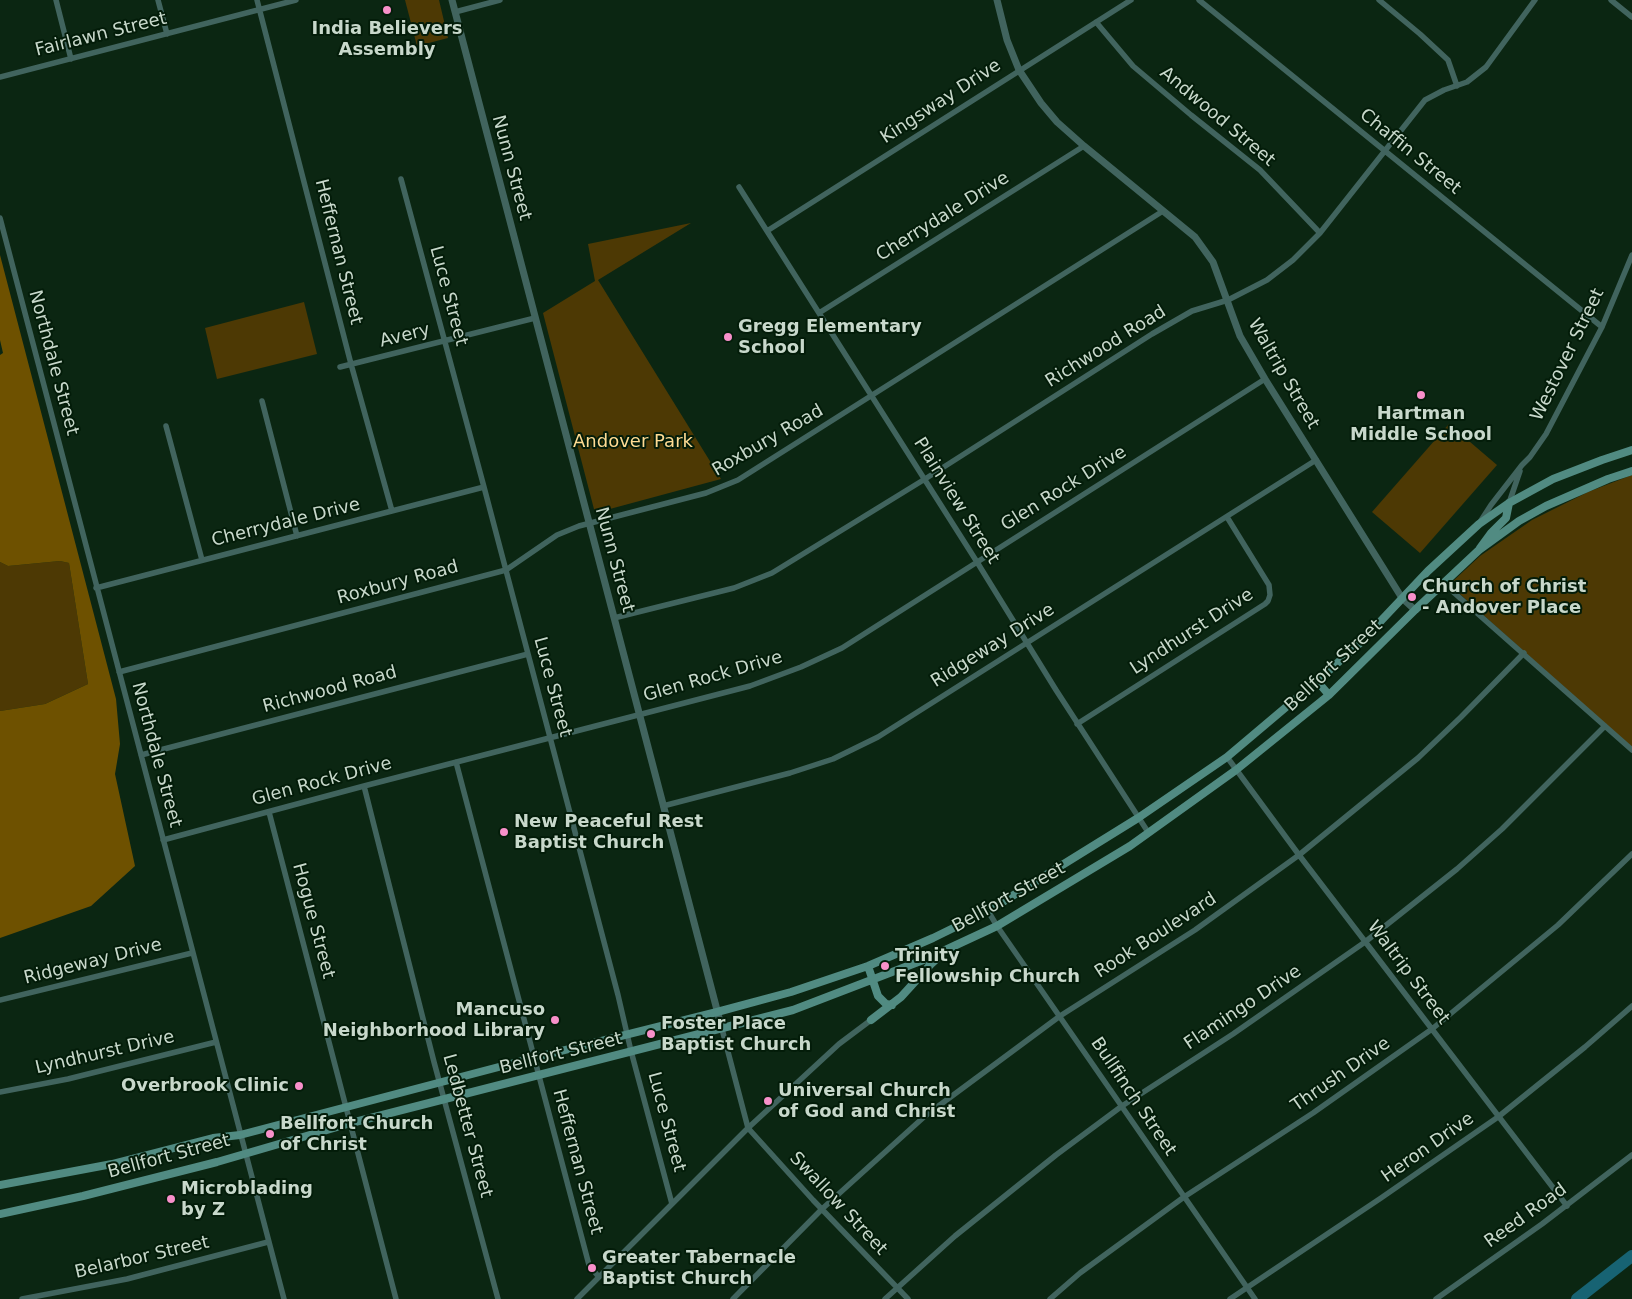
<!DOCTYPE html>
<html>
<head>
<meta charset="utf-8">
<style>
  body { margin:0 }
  canvas { display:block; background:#0b2612 }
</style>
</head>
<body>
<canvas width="1632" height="1299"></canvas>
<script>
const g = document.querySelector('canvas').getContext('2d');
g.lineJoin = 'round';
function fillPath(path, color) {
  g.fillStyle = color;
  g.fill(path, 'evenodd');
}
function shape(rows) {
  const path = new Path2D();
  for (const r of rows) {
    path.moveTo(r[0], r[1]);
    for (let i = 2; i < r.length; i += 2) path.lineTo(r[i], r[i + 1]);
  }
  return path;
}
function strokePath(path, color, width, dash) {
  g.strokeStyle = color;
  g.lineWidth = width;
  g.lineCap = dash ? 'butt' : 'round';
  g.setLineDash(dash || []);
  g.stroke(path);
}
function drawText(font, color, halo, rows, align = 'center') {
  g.font = font + ' "DejaVu Sans",sans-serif';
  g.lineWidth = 4;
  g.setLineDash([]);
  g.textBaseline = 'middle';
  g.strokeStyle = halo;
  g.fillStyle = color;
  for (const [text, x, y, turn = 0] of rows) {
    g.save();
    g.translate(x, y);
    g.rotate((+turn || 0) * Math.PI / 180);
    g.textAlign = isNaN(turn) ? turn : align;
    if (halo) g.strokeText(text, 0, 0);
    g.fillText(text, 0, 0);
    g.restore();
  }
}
fillPath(shape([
  [405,0,439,0,448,38,417,46],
  [691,223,598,280,721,479,595,513,543,313,595,281,588,244],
  [304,302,317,354,217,379,205,328],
  [1449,424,1497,465,1420,553,1372,512],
  [1632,475,1632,748,1452,587,1451,583,1480,556,1532,520,1588,492],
  [60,561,69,563,88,684,45,704,0,711,0,562,8,566]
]), '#4d3904');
fillPath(shape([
  [0,255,116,699,120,744,115,774,135,866,91,906,0,938,0,711,45,704,88,684,69,563,60,561,8,566,0,562,0,355,3,353,0,340]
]), '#6e5100');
strokePath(shape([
  [1577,1299,1632,1256]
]), '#176373', 12);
strokePath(shape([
  [56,0,71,59],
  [158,0,167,34],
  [257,0,351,364,392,511],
  [1199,0,1602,327],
  [1379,0,1420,34,1448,60,1457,86],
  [1611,0,1632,17],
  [455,12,500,0],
  [1096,22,1133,66,1191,115,1260,170,1320,233],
  [0,77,296,0],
  [401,179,484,487,618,995,631,1051,672,1204],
  [739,187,977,562,1056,690,1148,832],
  [0,218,284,1299],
  [767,231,1131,0],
  [819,313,1084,146],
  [340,367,535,318],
  [262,401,297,536],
  [166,426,202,560],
  [1509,503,1520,471],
  [1480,522,1491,505,1522,465,1530,457,1546,434,1602,327,1632,255],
  [1443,583,1632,750],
  [96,588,484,487],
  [614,618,734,588,772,573,925,479,1152,334,1192,311,1228,300,1267,280,1293,260,1320,233,1425,100,1444,90,1467,82,1486,67,1535,0],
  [119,672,506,570,557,535,579,526,706,493,738,480,1163,211],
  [1077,724,1265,604,1268,601,1270,595,1269,585,1227,517],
  [141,755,528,654],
  [1227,757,1299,855,1567,1206],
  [456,762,589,1265,598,1276],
  [364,786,434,1062,498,1299],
  [663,806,790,773,833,759,878,737,1316,460],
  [269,812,396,1299],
  [163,840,364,786,750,686,801,667,842,648,1265,379],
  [988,911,997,926,1255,1299],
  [0,1000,192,953],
  [722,1029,748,1128,813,1200,908,1299],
  [0,1092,68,1079,216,1042],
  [22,1299,127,1279,268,1242],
  [577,1299,748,1128,839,1044,871,1020],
  [733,1299,822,1209,925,1116,1060,1016,1195,930,1299,855,1418,758,1461,717,1524,653],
  [885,1299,955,1236,1056,1155,1122,1106,1233,1034,1365,942,1457,869,1502,829,1605,726],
  [1050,1299,1080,1273,1184,1197,1313,1113,1432,1029,1558,925,1632,854],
  [1230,1299,1381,1198,1498,1117,1585,1047,1632,1006],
  [1436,1299,1542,1224,1632,1155]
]), '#41645e', 5.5);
strokePath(shape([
  [452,0,722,1029],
  [997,0,1007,40,1019,70,1041,103,1057,122,1084,146,1195,237,1213,262,1240,336,1265,379,1402,598,1415,610]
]), '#41645e', 7);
strokePath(shape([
  [1480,548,1491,533,1506,518,1509,503],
  [1317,681,1329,695],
  [868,966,878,996,886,1004,892,1005],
  [871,1020,901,997,931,964,942,954],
  [0,1185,112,1164,213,1138,240,1135,533,1058,717,1012,791,992,868,966,933,938,988,911,1138,818,1227,757,1317,681,1360,643,1428,571,1479,524,1509,503,1553,479,1602,460,1632,450],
  [0,1214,83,1196,217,1162,351,1123,793,1010,926,959,997,926,1130,846,1236,770,1329,695,1415,610,1479,550,1519,521,1546,506,1608,479,1632,471]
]), '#518b82', 8);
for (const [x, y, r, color] of [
  [387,10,5,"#f890ca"],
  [728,337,5,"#f890ca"],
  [1421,395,5,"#f890ca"],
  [1412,597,5,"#f890ca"],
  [504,832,5,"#f890ca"],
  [885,966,5,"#f890ca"],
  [555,1020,5,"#f890ca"],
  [651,1034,5,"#f890ca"],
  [299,1086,5,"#f890ca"],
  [768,1101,5,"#f890ca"],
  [270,1134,5,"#f890ca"],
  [171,1199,5,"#f890ca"],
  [592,1268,5,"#f890ca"]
]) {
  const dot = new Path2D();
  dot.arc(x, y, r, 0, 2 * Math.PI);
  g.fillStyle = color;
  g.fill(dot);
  strokePath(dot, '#031c09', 2);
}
drawText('bold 18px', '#c8d8cb', '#031c09', [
  ["India Believers",387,29,"center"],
  ["Assembly",387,50,"center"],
  ["Gregg Elementary",738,327],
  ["School",738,348],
  ["Hartman",1421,414,"center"],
  ["Middle School",1421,435,"center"],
  ["Church of Christ",1422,587],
  ["- Andover Place",1422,608],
  ["New Peaceful Rest",514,822],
  ["Baptist Church",514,843],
  ["Trinity",895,956],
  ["Fellowship Church",895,977],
  ["Mancuso",545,1010,"right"],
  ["Neighborhood Library",545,1031,"right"],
  ["Foster Place",661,1024],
  ["Baptist Church",661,1045],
  ["Overbrook Clinic",289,1086,"right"],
  ["Universal Church",778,1091],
  ["of God and Christ",778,1112],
  ["Bellfort Church",280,1124],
  ["of Christ",280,1145],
  ["Microblading",181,1189],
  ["by Z",181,1210],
  ["Greater Tabernacle",602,1258],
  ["Baptist Church",602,1279]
], 'left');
drawText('18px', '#c8d8cb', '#031c09', [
  ["Fairlawn Street",101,35,-14],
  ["Kingsway Drive",941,102,-33],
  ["Andwood Street",1217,117,40],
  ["Chaffin Street",1410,152,39],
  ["Nunn Street",511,168,75],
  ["Cherrydale Drive",943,217,-32],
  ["Heffernan Street",338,252,76],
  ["Luce Street",448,296,75],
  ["Avery",405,336,-14],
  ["Richwood Road",1106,347,-32],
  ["Westover Street",1568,355,-64],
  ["Northdale Street",53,363,75],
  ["Waltrip Street",1283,374,60],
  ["Roxbury Road",768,441,-30],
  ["Glen Rock Drive",1064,489,-32],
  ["Plainview Street",956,501,58],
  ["Cherrydale Drive",286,523,-14],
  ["Nunn Street",614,560,75],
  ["Roxbury Road",398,583,-15],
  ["Lyndhurst Drive",1192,632,-33],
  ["Ridgeway Drive",993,646,-32],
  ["Bellfort Street",1334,666,-43],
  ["Glen Rock Drive",713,677,-16],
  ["Luce Street",552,687,75],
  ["Richwood Road",330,690,-15],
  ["Northdale Street",156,755,75],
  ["Glen Rock Drive",322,782,-15],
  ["Bellfort Street",1009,898,-29],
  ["Hogue Street",313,921,75],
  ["Rook Boulevard",1156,936,-33],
  ["Ridgeway Drive",93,962,-14],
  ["Waltrip Street",1408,973,53],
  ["Flamingo Drive",1243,1008,-34],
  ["Lyndhurst Drive",105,1053,-13],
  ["Bellfort Street",561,1054,-14],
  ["Thrush Drive",1341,1075,-35],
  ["Bullfinch Street",1133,1097,56],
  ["Luce Street",666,1122,75],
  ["Ledbetter Street",467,1126,75],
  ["Heron Drive",1428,1148,-35],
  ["Bellfort Street",169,1157,-15],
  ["Heffernan Street",577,1162,75],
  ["Swallow Street",838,1204,47],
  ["Reed Road",1526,1216,-36],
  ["Belarbor Street",142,1258,-13]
]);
drawText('18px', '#ffdb93', '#031c09', [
  ["Andover Park",633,442]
]);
</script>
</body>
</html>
